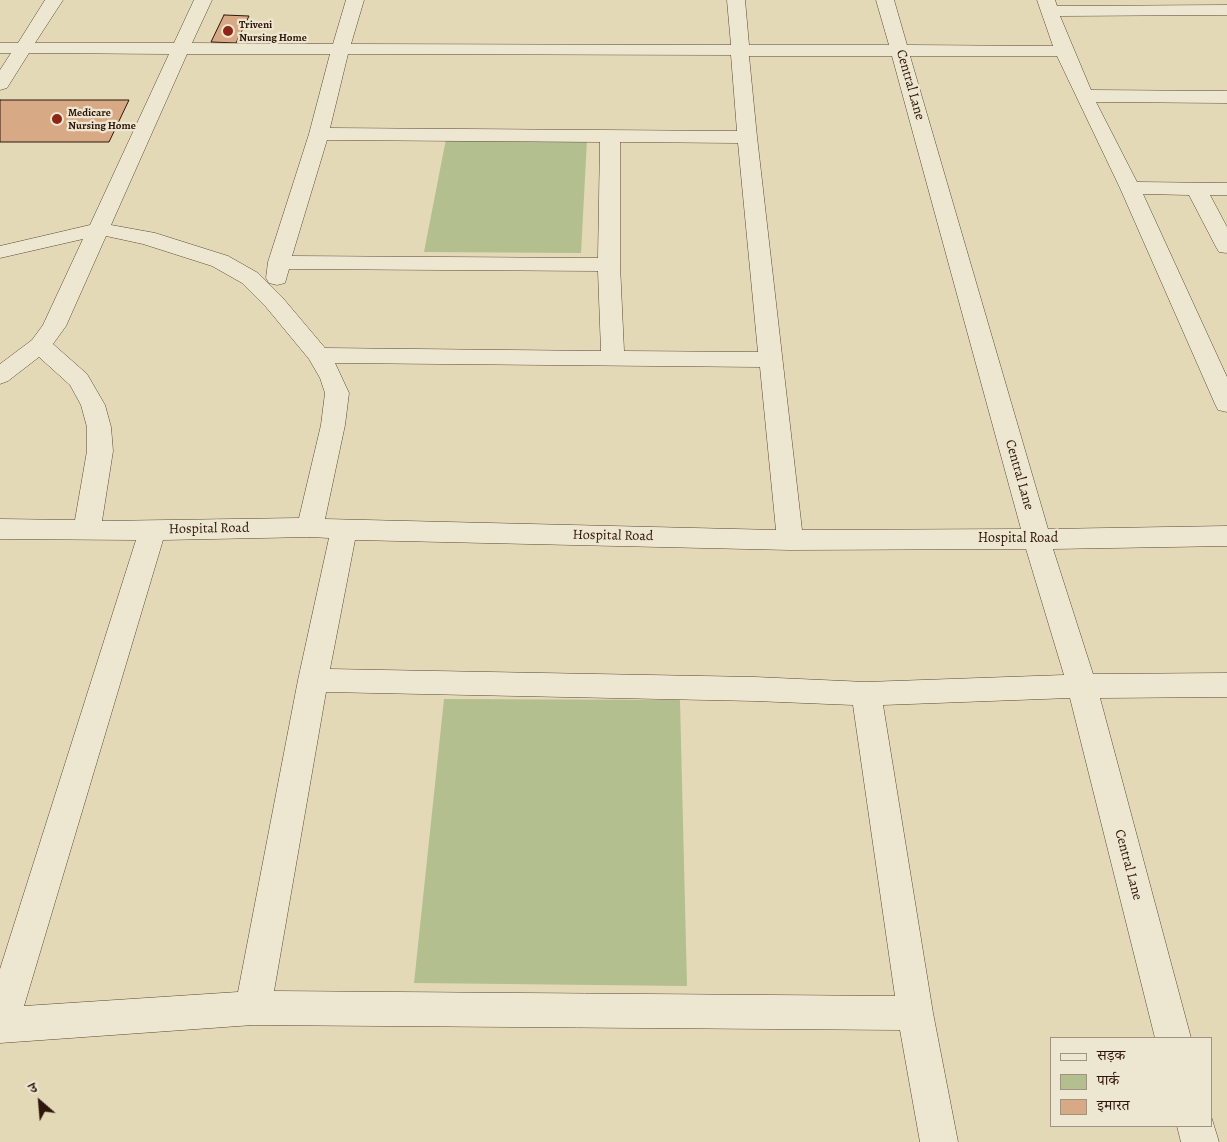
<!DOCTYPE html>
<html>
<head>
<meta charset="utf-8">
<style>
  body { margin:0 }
  #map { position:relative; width:1227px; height:1142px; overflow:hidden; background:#e4d9b7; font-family:Alegreya,"Noto Serif Devanagari",serif }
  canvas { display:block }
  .legend { position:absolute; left:1050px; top:1037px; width:162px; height:90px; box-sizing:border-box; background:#ede6d0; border:1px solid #a19381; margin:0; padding:6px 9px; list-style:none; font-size:15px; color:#2f160a }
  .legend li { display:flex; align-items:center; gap:10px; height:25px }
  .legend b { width:25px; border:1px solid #a19381 }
  .north { position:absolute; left:15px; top:1077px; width:50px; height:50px; -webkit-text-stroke:4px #ede6d0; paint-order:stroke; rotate:333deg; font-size:14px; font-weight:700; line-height:20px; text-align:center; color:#2f160a }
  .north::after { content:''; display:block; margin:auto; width:18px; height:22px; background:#2f160a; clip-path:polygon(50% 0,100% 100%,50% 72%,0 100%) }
</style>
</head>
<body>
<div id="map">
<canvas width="1227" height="1142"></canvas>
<ul class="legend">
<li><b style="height:6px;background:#ede6d0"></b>सड़क</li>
<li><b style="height:14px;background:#b3bf8f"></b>पार्क</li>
<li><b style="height:14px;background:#d8a985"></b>इमारत</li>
</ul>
<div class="north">उ</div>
</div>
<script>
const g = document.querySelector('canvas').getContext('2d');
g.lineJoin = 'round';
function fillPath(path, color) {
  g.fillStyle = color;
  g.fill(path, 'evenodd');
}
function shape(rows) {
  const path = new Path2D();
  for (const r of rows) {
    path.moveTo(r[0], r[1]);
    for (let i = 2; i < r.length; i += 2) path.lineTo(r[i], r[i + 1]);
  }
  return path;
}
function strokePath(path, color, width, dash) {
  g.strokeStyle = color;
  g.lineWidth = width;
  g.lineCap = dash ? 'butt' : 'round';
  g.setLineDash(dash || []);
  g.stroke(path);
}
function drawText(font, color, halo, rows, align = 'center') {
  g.font = font + ' Alegreya,serif';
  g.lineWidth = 4.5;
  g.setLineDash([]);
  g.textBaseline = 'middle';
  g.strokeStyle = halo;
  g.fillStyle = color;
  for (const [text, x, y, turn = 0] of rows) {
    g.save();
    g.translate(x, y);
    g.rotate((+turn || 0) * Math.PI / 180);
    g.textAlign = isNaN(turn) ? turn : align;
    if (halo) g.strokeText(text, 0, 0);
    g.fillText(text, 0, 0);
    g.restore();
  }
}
fillPath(shape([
  [446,139,587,140,581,253,424,252],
  [444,699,680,700,687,986,414,983]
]), '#b3bf8f');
const building = shape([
  [224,15,249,16,236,43,211,42,224,15],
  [0,100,129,100,109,142,0,142,0,100]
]);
fillPath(building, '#d8a985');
strokePath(building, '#2f160a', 1);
const minor = shape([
  [45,0,63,0,35,43,174,43,194,0,212,0,192,43,333,44,346,0,364,0,351,44,731,45,727,0,745,0,749,45,889,45,876,0,894,0,907,45,1053,46,1037,0,1055,0,1057,6,1227,5,1227,15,1060,16,1091,90,1227,91,1227,103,1096,102,1137,182,1227,183,1227,195,1210,195,1227,227,1227,253,1219,252,1216,247,1189,195,1143,194,1227,377,1227,412,1218,410,1215,404,1120,188,1057,56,910,56,1048,529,1227,526,1227,546,1053,549,1093,674,1227,673,1227,697,1100,698,1191,1038,1155,1038,1070,698,883,705,933,1013,958,1142,920,1142,900,1030,253,1025,0,1043,0,969,136,540,0,539,0,519,75,520,87,451,87,427,81,405,70,385,39,357,8,381,0,384,0,364,32,340,43,325,83,239,0,258,0,246,90,225,169,54,29,53,7,88,0,90,0,70,11,53,0,53,0,43,18,43,45,0],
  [187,54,330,54,309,134,268,262,266,278,269,283,277,285,285,283,289,269,598,271,601,351,325,348,282,297,258,273,228,256,155,233,111,225,187,54],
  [348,54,731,55,737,131,330,128,348,54],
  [749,56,892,56,1021,529,802,530,757,137,749,56],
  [327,140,600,142,598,258,292,256,327,140],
  [620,142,738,143,758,352,624,351,620,265,620,142],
  [106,236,143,244,212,266,242,283,266,307,309,359,320,378,325,393,321,425,299,518,102,521,113,451,111,427,105,405,87,374,53,344,66,326,106,236],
  [335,363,760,367,776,530,325,519,345,425,349,393,335,363],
  [310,537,329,538,298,680,238,992,24,1006,163,540,310,537],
  [355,540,790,550,1026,549,1064,675,866,682,755,677,330,669,355,540],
  [326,692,755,701,853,705,895,996,274,991,326,692],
  [1211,1116,1219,1142,1181,1142,1177,1126,1211,1126,1211,1116]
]);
strokePath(minor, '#5c4735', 1);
fillPath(minor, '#ede6d0');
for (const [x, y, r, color] of [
  [228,31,6,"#8f2418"],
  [57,119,6,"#8f2418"]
]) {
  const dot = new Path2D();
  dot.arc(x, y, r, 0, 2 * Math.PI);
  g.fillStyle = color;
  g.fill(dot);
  strokePath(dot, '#ede6d0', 2);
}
drawText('bold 11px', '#2f160a', '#ede6d0', [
  ["Triveni",239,25],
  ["Nursing Home",239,38],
  ["Medicare",68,113],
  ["Nursing Home",68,126]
], 'left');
drawText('14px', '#2f160a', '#ede6d0', [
  ["Central Lane",910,85,74],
  ["Central Lane",1019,475,74],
  ["Hospital Road",209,529,-1],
  ["Hospital Road",613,536,1],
  ["Hospital Road",1018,539],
  ["Central Lane",1128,865,75]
]);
</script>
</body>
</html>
